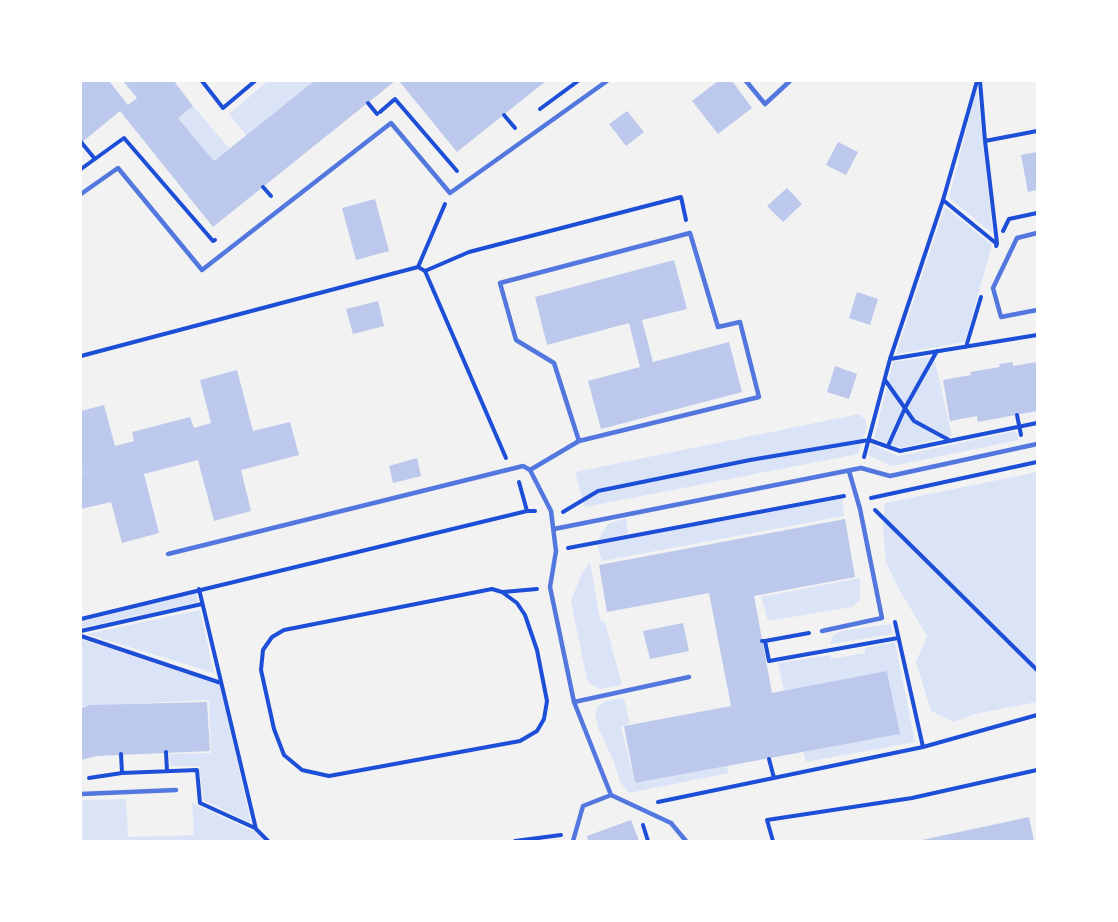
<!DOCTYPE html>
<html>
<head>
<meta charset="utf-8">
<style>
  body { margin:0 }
  #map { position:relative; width:1118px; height:922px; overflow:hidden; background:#f2f2f2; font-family:"Work Sans",sans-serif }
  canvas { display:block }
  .frame { position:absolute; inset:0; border:82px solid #fff; pointer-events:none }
</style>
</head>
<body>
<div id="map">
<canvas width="1118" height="922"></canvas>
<div class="frame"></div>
</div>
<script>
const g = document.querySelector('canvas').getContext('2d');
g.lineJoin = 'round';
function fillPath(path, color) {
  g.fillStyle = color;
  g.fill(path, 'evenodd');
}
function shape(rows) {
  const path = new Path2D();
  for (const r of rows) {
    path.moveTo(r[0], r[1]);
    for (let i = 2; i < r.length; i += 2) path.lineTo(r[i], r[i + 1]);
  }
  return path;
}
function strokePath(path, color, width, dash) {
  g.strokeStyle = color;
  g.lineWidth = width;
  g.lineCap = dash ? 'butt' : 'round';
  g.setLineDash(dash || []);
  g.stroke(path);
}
fillPath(shape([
  [268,81,314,81,246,135,229,114],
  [977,88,993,234,949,198],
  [193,106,229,148,214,161,178,118],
  [945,207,992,245,965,342,896,354],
  [934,356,952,436,901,448,874,438,893,362],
  [859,414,865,419,867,427,858,454,585,507,575,472],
  [1016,431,1019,440,892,466,868,455,871,444,898,456],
  [1037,472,1037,702,975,714,954,722,931,711,916,662,927,636,897,586,886,562,883,529,885,503],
  [842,499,844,516,602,561,597,544],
  [626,518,628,534,598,540,608,524],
  [590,562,600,620,605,622,622,685,600,689,592,685,587,680,571,601,581,575],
  [860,578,860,600,852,607,768,621,761,597],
  [196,592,198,602,81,628,81,622],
  [200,610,214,673,87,634],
  [891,624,893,634,830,644,833,635,841,631],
  [81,639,220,685,251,823,203,800,199,766,170,766,169,754,211,753,209,700,81,706],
  [895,642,915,742,806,762,803,752,899,734,888,672,784,691,778,663,831,655,831,659,865,653,865,648],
  [624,698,630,723,621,727,635,783,727,766,729,773,629,793,620,782,614,762,599,730,595,715,597,707,605,701],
  [126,799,128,837,194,835,192,803,253,831,264,841,81,841,81,800]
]), '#dbe4f7');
fillPath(shape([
  [81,81,109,81,128,105,137,98,123,81,174,81,193,106,178,118,214,161,314,81,395,81,213,227,120,111,81,143],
  [399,81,546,81,457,152],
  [718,81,732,81,752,108,718,134,692,101],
  [627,111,644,132,626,146,609,124],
  [838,142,858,152,846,175,826,165],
  [1037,152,1037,190,1028,192,1021,155],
  [787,188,802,204,783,222,767,206],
  [375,199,389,251,356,260,342,208],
  [674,260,687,309,642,320,653,362,729,342,742,392,601,429,588,381,640,367,629,323,547,345,535,297],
  [857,292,878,299,870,325,849,318],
  [378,301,384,326,353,334,346,309],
  [1013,362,1013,366,1037,362,1037,411,978,422,977,416,950,421,943,380,971,375,970,372,1000,367,999,364],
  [835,366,857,374,849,399,827,392],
  [237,370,253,431,290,422,299,455,241,470,251,511,214,521,198,460,144,474,159,533,122,543,111,502,81,509,81,474,83,473,81,466,81,411,104,405,115,446,134,441,132,432,190,417,194,428,211,423,200,380],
  [417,458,421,476,393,483,389,466],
  [845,519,855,577,754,596,772,693,887,671,900,734,635,783,624,726,731,706,709,593,607,612,599,565],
  [683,623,689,651,650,659,643,631],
  [207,702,210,751,97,756,81,760,81,708,90,705],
  [1029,817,1034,841,922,841,922,840],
  [631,820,639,841,588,841,587,836]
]), '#bdc9ec');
strokePath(shape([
  [202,81,223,108,255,81],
  [980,81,985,141,1037,131],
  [368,103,377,114],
  [540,109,578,81],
  [380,112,395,99,457,171],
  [504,115,515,128],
  [985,141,997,243],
  [81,142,95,159],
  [81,169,124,138,213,241,215,240],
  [263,187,271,196],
  [943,200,997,244,996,246],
  [1003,231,1009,219,1037,213],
  [418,267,445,204],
  [425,271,469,252,681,197,686,220],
  [966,347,981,297],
  [81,356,418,267,425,271,506,458],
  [890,359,1037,335],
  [885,380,914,421,949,440],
  [1017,415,1021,435],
  [888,446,905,408,937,351],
  [864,457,890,359,943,200,977,81],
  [519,482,527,511],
  [871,498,1037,462],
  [875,510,1037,670],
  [563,512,598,491,750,460,869,440,900,451,1037,423],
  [568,548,844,496],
  [199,589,256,829,268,841],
  [492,589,502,592,517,603,525,615,537,650,547,701,544,719,537,731,520,741,329,776,302,770,284,755,274,729,261,670,263,650,272,637,284,630,492,589],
  [503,592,537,589],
  [81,619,527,511,535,511],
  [895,622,923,747],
  [81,631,202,604],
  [81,636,221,683],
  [762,641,765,641,769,661,898,638],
  [765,641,809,633],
  [166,752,167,771],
  [121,754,122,773],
  [769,759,774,778],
  [89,778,122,773,197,770,200,803,255,828],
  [658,802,923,747,1037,715],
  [643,825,648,841],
  [515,841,561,835],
  [773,841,767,820,912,798,1037,770]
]), '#1d4ed8', 4);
strokePath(shape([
  [746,81,765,104,790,81],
  [81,194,118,168,202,270,391,123,450,193,607,81],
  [1037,233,1017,238,993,288,1001,317,1037,310],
  [579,441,759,397,740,322,718,327,690,233,500,283,516,340,554,363,579,441,530,470,551,511,556,551,550,587,574,702,611,795,671,823,686,841],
  [554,529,861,468,890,476,1037,444],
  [168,554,523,466,530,470],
  [822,631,882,618,860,509,849,471],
  [574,702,689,677],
  [81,794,176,790],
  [573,841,583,806,611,795]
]), '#5277de', 4.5);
</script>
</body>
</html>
